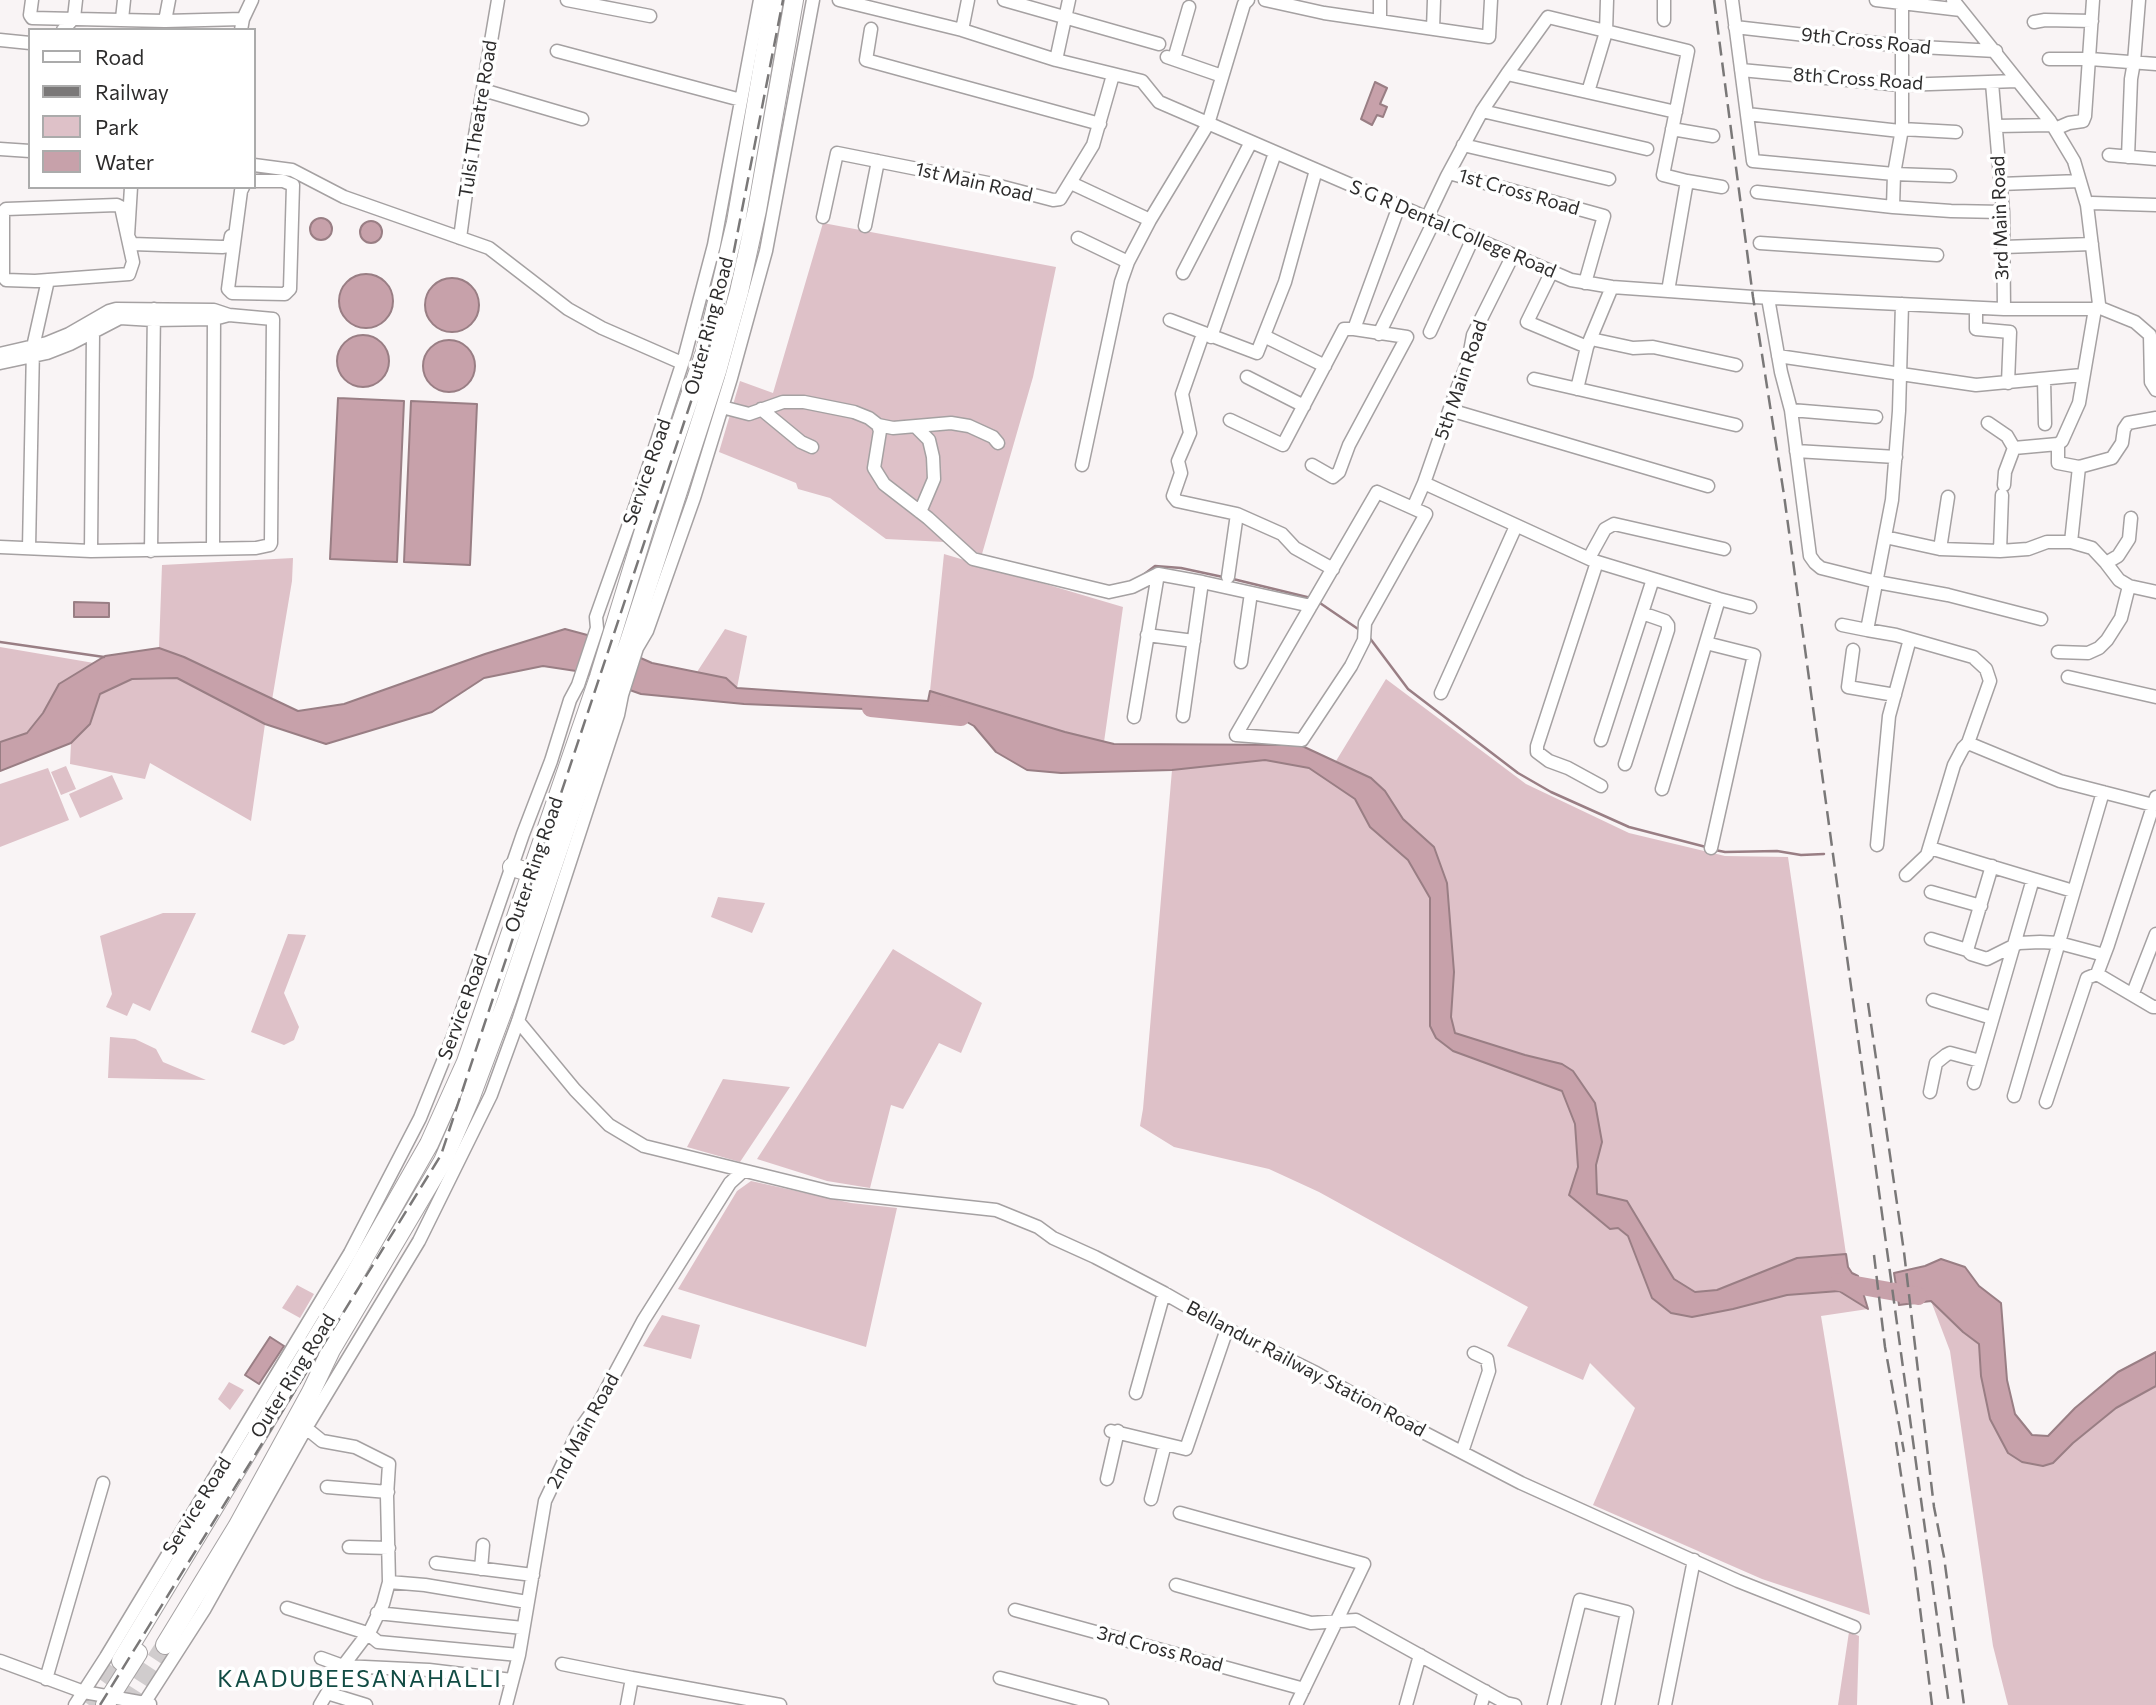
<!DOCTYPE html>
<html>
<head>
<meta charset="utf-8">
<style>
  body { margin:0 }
  #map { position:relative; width:2156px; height:1705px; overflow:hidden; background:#f9f4f5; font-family:Commissioner,sans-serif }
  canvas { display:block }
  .legend { position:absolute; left:28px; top:28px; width:228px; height:161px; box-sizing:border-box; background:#fff; border:2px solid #ababab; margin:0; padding:9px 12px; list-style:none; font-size:21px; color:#2d2c2c }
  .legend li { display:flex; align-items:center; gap:14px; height:35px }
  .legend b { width:35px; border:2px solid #ababab }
</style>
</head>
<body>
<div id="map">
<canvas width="2156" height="1705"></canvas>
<ul class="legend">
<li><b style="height:9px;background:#fff"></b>Road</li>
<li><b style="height:9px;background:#7a7878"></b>Railway</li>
<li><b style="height:19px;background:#dec1c8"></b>Park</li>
<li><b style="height:19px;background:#c7a1aa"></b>Water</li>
</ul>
</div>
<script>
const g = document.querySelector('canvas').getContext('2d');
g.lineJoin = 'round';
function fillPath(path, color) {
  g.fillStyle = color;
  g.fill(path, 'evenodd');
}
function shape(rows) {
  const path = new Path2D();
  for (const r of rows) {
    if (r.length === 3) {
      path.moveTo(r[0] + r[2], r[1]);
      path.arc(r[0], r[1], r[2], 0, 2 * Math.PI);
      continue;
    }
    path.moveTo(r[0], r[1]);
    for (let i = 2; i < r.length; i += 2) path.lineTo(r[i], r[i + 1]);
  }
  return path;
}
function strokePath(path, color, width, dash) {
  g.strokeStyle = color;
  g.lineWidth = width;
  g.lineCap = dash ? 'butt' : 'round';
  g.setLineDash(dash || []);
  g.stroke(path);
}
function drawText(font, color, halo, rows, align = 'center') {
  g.font = font + ' Commissioner,sans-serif';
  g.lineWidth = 7;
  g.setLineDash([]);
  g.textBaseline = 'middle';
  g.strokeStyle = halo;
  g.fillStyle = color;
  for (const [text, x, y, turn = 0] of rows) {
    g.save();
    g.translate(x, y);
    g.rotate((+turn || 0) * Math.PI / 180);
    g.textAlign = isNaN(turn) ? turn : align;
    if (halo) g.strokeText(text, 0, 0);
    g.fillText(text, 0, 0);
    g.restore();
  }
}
fillPath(shape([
  [823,223,1056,267,1033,377,982,554,945,542,886,539,830,498,798,489,796,483,719,452,740,381,773,393],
  [944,554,1123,607,1104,742,1065,732,930,691],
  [293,558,292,581,272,700,184,657,159,648,162,565],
  [725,629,747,636,737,688,726,678,697,672],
  [0,647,94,663,59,684,43,713,27,733,0,742],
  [177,678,265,724,251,821,150,763,145,779,70,764,71,743,90,724,100,694,132,679],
  [1386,679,1526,784,1629,833,1725,856,1788,857,1846,1254,1797,1258,1717,1290,1695,1292,1674,1279,1627,1201,1597,1195,1596,1165,1602,1142,1562,1064,1525,1055,1455,1033,1451,1017,1454,972,1447,883,1434,847,1403,819,1385,791,1371,778,1336,761],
  [1265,760,1309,768,1355,799,1370,827,1408,860,1430,898,1430,1026,1436,1038,1453,1051,1562,1091,1575,1124,1578,1167,1569,1195,1628,1236,1652,1298,1733,1309,1787,1295,1839,1291,1868,1309,1821,1316,1870,1615,1762,1579,1593,1505,1635,1408,1590,1363,1583,1380,1507,1346,1528,1307,1319,1192,1269,1169,1174,1147,1140,1126,1143,1109,1172,770],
  [66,766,76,789,61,795,51,772],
  [48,768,69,820,0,847,0,784],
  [112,775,123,799,80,818,69,794],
  [718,897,765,903,752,933,711,917],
  [163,913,196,913,150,1011,133,1003,127,1016,106,1007,112,994,100,936],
  [288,934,306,935,284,993,299,1027,294,1040,284,1045,251,1032],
  [893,949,982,1003,961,1053,939,1043,903,1109,891,1105,870,1188,827,1181,757,1159],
  [110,1037,135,1039,156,1049,163,1062,206,1080,108,1078],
  [723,1079,790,1087,740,1162,687,1147],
  [751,1181,851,1203,897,1208,866,1347,678,1289,737,1191],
  [297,1285,314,1294,300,1318,282,1308],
  [1931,1301,1963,1332,1979,1344,1981,1376,1990,1419,2053,1463,2073,1443,2116,1408,2156,1386,2156,1705,2008,1705,1993,1646,1950,1351],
  [662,1315,700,1325,691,1359,643,1346],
  [229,1382,244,1390,230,1410,218,1399],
  [1849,1632,1859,1636,1857,1705,1838,1705]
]), '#dec1c8');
const water = shape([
  [1375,82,1387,88,1380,104,1387,107,1383,117,1377,115,1372,125,1361,119,1375,82],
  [321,229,11],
  [371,232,11],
  [366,301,27],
  [452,305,27],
  [363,361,26],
  [449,366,26],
  [338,398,404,401,397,562,330,559,338,398],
  [411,401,477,404,470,565,404,562,411,401],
  [74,602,109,603,109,617,74,617,74,602],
  [565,629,591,636,652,663,726,678,737,688,928,701,930,691,1065,732,1114,744,1300,745,1371,778,1385,791,1403,819,1434,847,1447,883,1454,972,1451,1017,1455,1033,1525,1055,1562,1064,1573,1071,1595,1103,1602,1142,1596,1165,1597,1194,1627,1201,1674,1279,1695,1292,1717,1290,1797,1258,1846,1254,1848,1267,1852,1273,1858,1276,1868,1309,1839,1291,1787,1295,1733,1309,1692,1317,1671,1313,1652,1298,1628,1236,1618,1228,1610,1229,1569,1195,1578,1167,1575,1124,1562,1091,1453,1051,1436,1038,1430,1026,1430,898,1408,860,1370,827,1355,799,1309,768,1265,760,1172,770,1061,773,1027,770,996,752,974,726,958,717,913,711,744,704,641,694,576,671,543,666,484,678,432,712,326,744,265,724,177,678,132,679,100,694,90,724,71,743,0,771,0,742,27,733,43,713,59,684,105,656,159,648,184,657,298,711,344,704,485,654,565,629],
  [1941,1259,1965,1267,1979,1286,2001,1303,2007,1380,2015,1414,2032,1435,2048,1436,2075,1408,2118,1372,2156,1352,2156,1386,2116,1408,2073,1443,2053,1463,2043,1466,2022,1462,2008,1453,1990,1419,1981,1376,1979,1344,1963,1332,1931,1301,1899,1305,1894,1273,1925,1266,1941,1259],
  [270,1337,284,1346,259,1384,245,1375,270,1337]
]);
fillPath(water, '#c7a1aa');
strokePath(water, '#997e84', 2);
strokePath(shape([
  [1143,575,1155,566,1181,568,1223,577],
  [1233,579,1311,598],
  [1317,601,1361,631],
  [1369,637,1408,689,1518,773,1551,792,1629,827,1706,847],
  [0,642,104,657],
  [1715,850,1725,852,1777,851,1801,855,1824,854]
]), '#997e84', 2.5);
strokePath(shape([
  [871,708,961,717],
  [1839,1282,1918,1296]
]), '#c7a1aa', 18);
strokePath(shape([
  [89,1705,121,1661],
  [126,1705,165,1645]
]), '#d0cccd', 18, [18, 9]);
const minor = shape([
  [32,0,30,15,32,18,165,21,243,19],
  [567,0,650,16],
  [839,0,962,30,1056,60,1142,81,1159,102,1571,280,1612,287,1753,297,2004,309,2095,309,2099,304,2087,205,2074,161,2050,121,1953,0],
  [1004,0,1159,44],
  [1265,0,1324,13,1489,37,1491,0],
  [1380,0,1380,21],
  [1732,0,1753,161,1894,174,1950,176],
  [1876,0,1961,10],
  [122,19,124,0],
  [1664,20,1664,0],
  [165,21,169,0],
  [2034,22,2045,20,2092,21],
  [1735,27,1902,46,1996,51],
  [871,29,866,60,1100,124],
  [1433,29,1434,0],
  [63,30,74,18,76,0],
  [241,30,243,19,252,0],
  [962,30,968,0],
  [0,40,30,43],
  [557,51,741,100],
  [1167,57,1222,76],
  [1174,59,1189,7],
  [2049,59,2090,59,2156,64],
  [1056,60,1069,0],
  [1741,70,1901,85,2017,81],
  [1992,83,2003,212,2004,309],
  [483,90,582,119],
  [1588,92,1606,32,1607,0],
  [1482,111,1647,149],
  [1747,114,1900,131],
  [1996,126,2052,125],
  [1672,129,1713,136],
  [1902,129,1956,132],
  [2055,129,2069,123,2083,121,2085,116,2093,0],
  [1463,145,1609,179],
  [0,149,30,151],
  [2109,155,2156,159],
  [2128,157,2131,79,2134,62,2139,0],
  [254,165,292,170,344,197,489,248,568,309,602,328,682,363],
  [1449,173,1604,216,1585,283],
  [1687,181,1722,187],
  [1071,183,1150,220],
  [2000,184,2080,181],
  [131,187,128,236,132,244,222,247,229,246,231,236],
  [243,187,241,191,228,289,232,293,285,294,290,289,293,185,283,181,254,181],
  [1757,192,1893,207,1951,211,2003,212],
  [117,205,121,207,133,262,129,274,35,281,6,280,3,276,3,212,6,209,117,205],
  [2087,205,2092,203,2156,205],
  [1893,207,1894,174,1902,129,1902,0],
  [823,217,837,153,988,183,1053,200,1060,199,1093,145,1113,75],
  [1427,218,1447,176,1482,111,1507,74],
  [865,226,878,161],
  [460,238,469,171,498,0],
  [1078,238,1128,262],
  [1760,243,1937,255],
  [2003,247,2092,244],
  [1552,271,1527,322,1587,347],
  [1183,273,1251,142],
  [1668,291,1687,181,1663,175,1688,51,1548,17,1507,74,1676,112],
  [1768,298,1781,372,1791,410,1810,556,1815,563,1821,568,1877,582,1948,595,2041,619],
  [1902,304,1899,411,1892,500,1867,630,1896,635,1973,657,1986,669,1990,681,1968,743,2060,781,2153,805],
  [2098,307,2135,322,2150,335,2151,382,2156,390],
  [1976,308,1976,329,2010,332,2008,383],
  [1170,320,1257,353,1285,282,1316,170],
  [1354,329,1399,206],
  [1430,332,1473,238],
  [1203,334,1182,394,1190,433,1178,461,1181,473,1173,496,1177,501,1237,514,1228,577],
  [1379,334,1434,221],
  [1264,336,1325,366],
  [1211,337,1275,153],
  [1591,339,1633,348,1653,347,1736,365],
  [0,354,47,343,69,334,109,311,116,309,214,310,229,315,273,319,271,543,270,545,256,548,91,551,0,547],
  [1778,356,1976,385,2082,375],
  [0,363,47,353,70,344,120,318,153,320,214,319,229,315],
  [1247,377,1304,406],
  [1534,379,1736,425],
  [2044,379,2045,424],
  [1577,389,1587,347,1612,287],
  [722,407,749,414,783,402,804,402,854,412,869,418,878,425,880,431,874,468,884,484,928,518,973,559,1109,592,1132,587,1158,574],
  [761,409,801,442,812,447],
  [1450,410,1708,486],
  [1791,410,1876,417],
  [1230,420,1283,445,1344,329,1354,329,1407,337,1349,445,1339,472,1333,477,1312,465],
  [1988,423,2007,436,2014,448],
  [878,425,893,428,951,423,969,426,993,437,998,443],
  [916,427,929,440,933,457,934,479,920,512],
  [2058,444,2058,463,2079,467],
  [1796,451,1896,457],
  [1082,465,1121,282,1128,262,1150,220,1208,124,1244,4,1248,0],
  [1424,483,1594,561,1719,599,1662,789],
  [2004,485,2005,472,2014,448,2058,444,2062,441,2079,403,2095,309],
  [1377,492,1426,514,1365,623,1364,640,1351,666,1302,740,1236,735,1377,492],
  [1413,508,1424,483,1455,394,1468,362,1473,335,1513,255],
  [1237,514,1282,534,1295,548,1333,569],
  [1885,537,1940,549,2000,551,2002,495],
  [2071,542,2079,467,2112,458,2122,443,2124,429,2128,423,2156,418],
  [29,548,33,347,48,280],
  [213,549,214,314],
  [1940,549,1948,497],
  [91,551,93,333],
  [151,551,154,309],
  [2000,551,2028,549,2047,542,2071,542,2092,548,2106,563,2119,580,2129,586,2156,592],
  [1589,558,1605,529,1614,524,1724,549],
  [1597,562,1537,746,1537,752,1549,761,1568,768,1601,786],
  [2106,563,2118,556,2129,539,2131,518],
  [1719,599,1750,607],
  [1842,625,1867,630],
  [1147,635,1194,641],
  [1706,643,1754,655,1711,848],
  [1853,650,1848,687,1895,695],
  [2058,652,2088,653,2099,648,2107,640,2121,618,2129,586],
  [1241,662,1251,593],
  [2068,677,2156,697],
  [1441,693,1516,526],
  [1183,716,1202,582,1311,606],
  [1134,717,1158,574,1202,582],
  [1601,740,1653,579],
  [1625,764,1668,630,1668,625,1665,621,1642,613],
  [1877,845,1889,716,1910,639],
  [1930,848,2033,879],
  [1906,875,1927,855,1954,765,1963,748,1968,743],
  [1931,892,1981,906],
  [1931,939,1967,950,1992,866],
  [1967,950,1971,954,1987,959,2019,943,2040,942,2059,943,2104,955],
  [2097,974,2153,1007,2156,1007],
  [2133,993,2156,934],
  [1933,1000,1992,1018],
  [518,1021,575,1090,609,1125,644,1146,831,1192,996,1210,1038,1227,1053,1238,1095,1257,1164,1293,1227,1329,1316,1373,1392,1416,1521,1483,1738,1581,1854,1627],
  [1974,1083,2033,879,2073,891],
  [1930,1092,1936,1063,1946,1055,1950,1053,1980,1061],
  [2014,1096,2103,792],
  [2046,1102,2087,978,2097,974,2108,945,2156,797],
  [1136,1393,1164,1293],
  [306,1428,322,1441,355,1447,389,1464,387,1496,389,1582,383,1604,371,1629,343,1666,320,1705],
  [1111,1431,1186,1449,1227,1329],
  [1462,1452,1489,1371,1487,1359,1474,1353],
  [1107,1479,1118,1431],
  [327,1487,388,1492],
  [1151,1499,1165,1444],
  [1180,1513,1364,1564,1296,1705],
  [349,1547,389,1548],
  [436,1563,533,1575],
  [481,1569,483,1545],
  [389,1582,425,1585,527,1602],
  [1176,1585,1311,1623,1356,1620,1506,1703,1515,1705],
  [287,1608,367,1633,378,1642,519,1655],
  [1015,1610,1304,1689],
  [377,1613,523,1628],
  [321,1658,343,1666,429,1670,512,1680],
  [0,1661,84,1692,150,1704],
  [562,1664,632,1678,627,1705],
  [632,1678,780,1705],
  [1000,1678,1102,1705],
  [46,1679,103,1483],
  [327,1693,366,1705],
  [75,1705,106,1657,350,1253,420,1118,454,1034,523,834,551,761,570,700,578,685,597,628,596,617,640,493,685,355,714,245,760,0],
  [143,1705,204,1610,306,1428,419,1241,491,1095,518,1021,618,715,622,695,637,648,647,631,694,498,731,378,766,251,813,0],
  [506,1705,519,1655,545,1501,578,1432,600,1401,643,1321,730,1183,742,1172],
  [1406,1705,1420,1655],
  [1481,1705,1485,1691],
  [1554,1705,1580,1600,1627,1612,1608,1705],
  [1665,1705,1694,1560]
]);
const highway = shape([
  [512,867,531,873],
  [165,1645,237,1527,311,1392,331,1350,443,1161,470,1099,507,1000,630,639,717,371,739,292,757,210,794,0],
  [121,1661,348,1286,429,1144,466,1062,599,677,646,524,705,352,736,222,774,0],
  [105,1705,138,1653]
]);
strokePath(minor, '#a5a1a2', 15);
strokePath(highway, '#a5a1a2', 20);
strokePath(minor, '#fff', 12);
strokePath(highway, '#fff', 18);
strokePath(shape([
  [1714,0,1753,297,1784,495,1949,1705],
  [1868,1003,1904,1252,1934,1507,1944,1557,1964,1705],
  [1874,1255,1885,1347,1904,1452],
  [1896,1442,1914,1560,1932,1705],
  [100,1705,441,1155,724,302,783,0]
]), '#7a7878', 2.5, [14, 7]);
drawText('19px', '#2d2c2c', '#fff', [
  ["9th Cross Road",1866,41,6],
  ["8th Cross Road",1858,79,4],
  ["Tulsi Theatre Road",478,119,-81],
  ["1st Main Road",974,182,13],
  ["1st Cross Road",1519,192,16],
  ["3rd Main Road",2000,218,-92],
  ["S G R Dental College Road",1453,229,23],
  ["Outer Ring Road",709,326,-75],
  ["5th Main Road",1461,380,-71],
  ["Service Road",647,472,-71],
  ["Outer Ring Road",534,865,-71],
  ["Service Road",463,1007,-70],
  ["Bellandur Railway Station Road",1306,1369,28],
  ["Outer Ring Road",293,1376,-58],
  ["2nd Main Road",583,1431,-61],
  ["Service Road",197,1506,-58],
  ["3rd Cross Road",1160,1649,15]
]);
g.letterSpacing = '2px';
drawText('23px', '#124c44', '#fff', [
  ["KAADUBEESANAHALLI",360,1679]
]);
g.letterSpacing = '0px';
</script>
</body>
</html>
